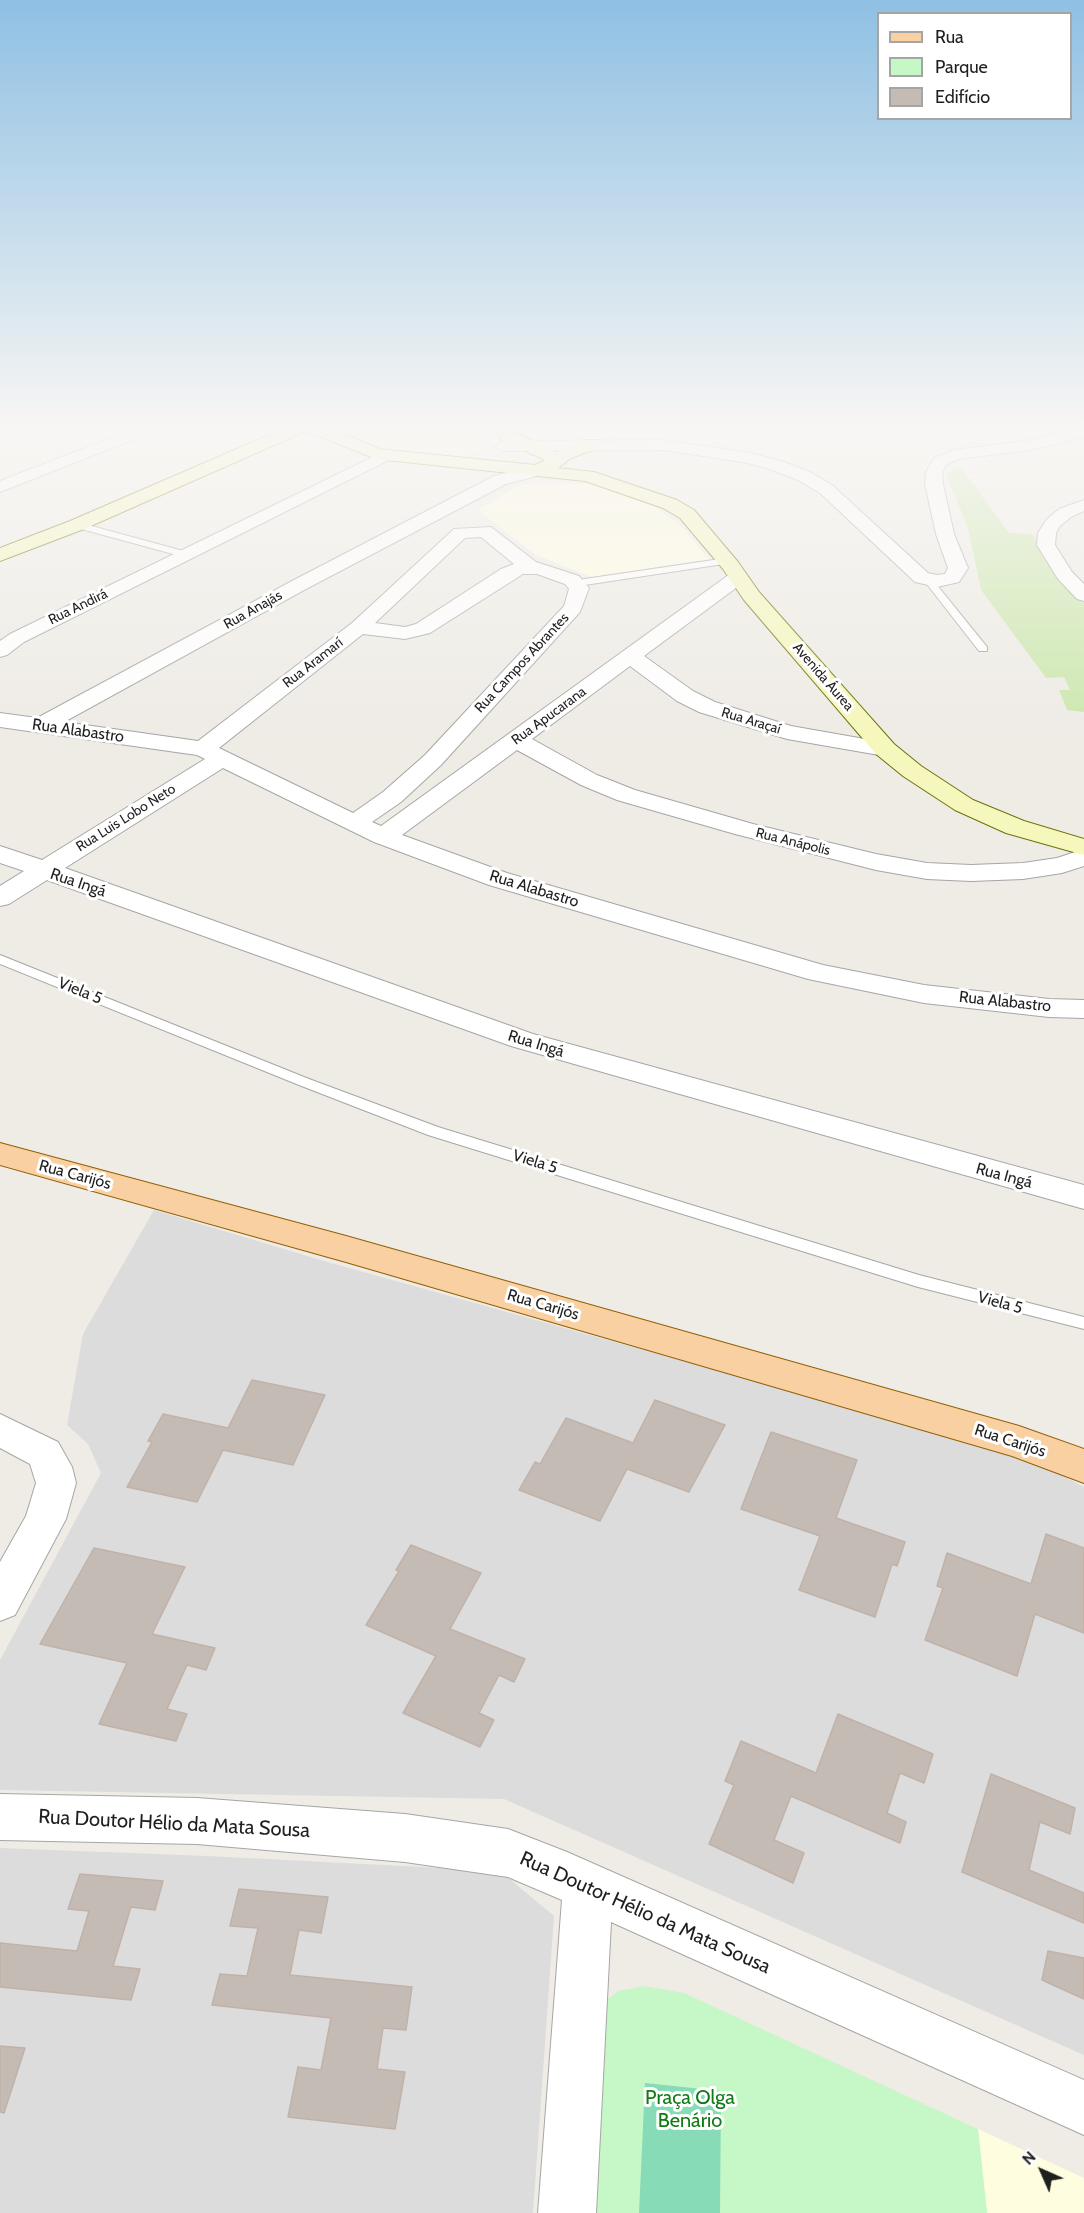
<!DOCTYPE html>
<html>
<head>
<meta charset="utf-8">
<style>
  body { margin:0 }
  #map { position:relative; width:1084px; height:2213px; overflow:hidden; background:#efece6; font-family:Cabin,sans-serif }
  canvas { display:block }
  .legend { position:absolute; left:877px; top:12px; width:195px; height:108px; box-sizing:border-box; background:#fff; border:2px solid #a5a5a5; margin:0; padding:8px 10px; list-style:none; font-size:18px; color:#1f1f1f }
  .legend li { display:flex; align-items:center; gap:12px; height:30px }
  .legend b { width:30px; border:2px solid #a5a5a5 }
  .north { position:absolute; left:1012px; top:2141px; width:60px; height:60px; -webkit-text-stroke:4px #fff; paint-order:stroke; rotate:315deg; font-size:16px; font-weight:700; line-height:24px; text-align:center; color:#1f1f1f }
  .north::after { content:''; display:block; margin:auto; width:21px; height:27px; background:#1f1f1f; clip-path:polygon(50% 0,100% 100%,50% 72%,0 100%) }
</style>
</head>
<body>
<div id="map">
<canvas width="1084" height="2213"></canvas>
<ul class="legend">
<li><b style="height:8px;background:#f8d0a2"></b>Rua</li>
<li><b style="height:16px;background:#c5f7c7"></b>Parque</li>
<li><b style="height:16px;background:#c4bbb5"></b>Edifício</li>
</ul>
<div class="north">N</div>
</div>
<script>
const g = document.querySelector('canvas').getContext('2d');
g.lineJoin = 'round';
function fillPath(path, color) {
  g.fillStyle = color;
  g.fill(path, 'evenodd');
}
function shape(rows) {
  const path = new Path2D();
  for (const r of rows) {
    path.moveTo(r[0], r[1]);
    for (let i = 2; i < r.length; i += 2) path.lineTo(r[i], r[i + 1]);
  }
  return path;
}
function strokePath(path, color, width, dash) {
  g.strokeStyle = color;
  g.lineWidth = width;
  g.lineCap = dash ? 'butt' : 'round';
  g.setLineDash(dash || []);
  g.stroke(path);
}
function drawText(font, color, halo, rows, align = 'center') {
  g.font = font + ' Cabin,sans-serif';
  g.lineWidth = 6;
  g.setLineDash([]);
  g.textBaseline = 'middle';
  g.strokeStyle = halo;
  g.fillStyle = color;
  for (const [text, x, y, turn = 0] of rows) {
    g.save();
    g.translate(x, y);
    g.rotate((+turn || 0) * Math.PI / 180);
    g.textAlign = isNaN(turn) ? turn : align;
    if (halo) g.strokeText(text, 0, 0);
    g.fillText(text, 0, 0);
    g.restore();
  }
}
fillPath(shape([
  [154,1210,324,1261,1024,1456,1084,1487,1084,2055,504,1799,0,1790,0,1660,101,1473,88,1444,67,1425,83,1334],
  [0,1848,208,1856,500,1871,554,1916,533,2213,0,2213]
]), '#dddcdc');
fillPath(shape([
  [329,423,489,423,479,451,459,457,384,451,329,427],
  [522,484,598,484,650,504,678,523,709,559,591,577,536,555,478,510],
  [978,2129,1084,2178,1084,2213,987,2213]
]), '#fefde0');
fillPath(shape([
  [961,467,1009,533,1032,534,1054,568,1084,603,1084,712,1067,710,1059,690,1070,690,1064,677,1046,678,981,590,968,528,946,474,952,469]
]), '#cce7ae');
fillPath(shape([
  [645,1986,684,1993,978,2129,987,2213,578,2213,600,2005,618,1991]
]), '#c5f7c7');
fillPath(shape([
  [645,2083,721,2091,720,2213,639,2213]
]), '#87dbb7');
const building = shape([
  [252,1380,325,1395,293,1465,223,1450,197,1502,127,1487,152,1442,148,1441,163,1414,228,1428,252,1380],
  [655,1400,725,1425,689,1492,627,1469,600,1521,519,1490,535,1462,540,1464,566,1418,633,1443,655,1400],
  [771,1432,857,1460,836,1518,905,1542,897,1566,892,1564,875,1617,799,1590,820,1536,741,1509,771,1432],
  [1046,1534,1084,1548,1084,1633,1035,1614,1017,1676,925,1640,943,1588,937,1586,947,1553,1031,1584,1046,1534],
  [411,1545,481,1573,450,1629,525,1659,514,1682,499,1675,479,1713,494,1720,480,1747,403,1713,436,1656,366,1625,399,1571,396,1570,411,1545],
  [94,1548,185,1567,152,1634,215,1648,206,1670,187,1665,167,1709,187,1714,176,1741,99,1724,127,1663,40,1644,94,1548],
  [838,1714,933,1754,924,1783,900,1773,887,1813,906,1822,900,1843,791,1796,774,1840,804,1853,793,1883,709,1844,734,1785,725,1781,741,1741,816,1773,838,1714],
  [991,1774,1075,1808,1070,1834,1040,1822,1029,1870,1084,1893,1084,1923,962,1872,991,1774],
  [80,1874,163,1881,155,1910,131,1907,113,1966,140,1969,131,2000,0,1987,0,1943,77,1951,89,1911,68,1909,80,1874],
  [239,1889,328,1897,321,1933,299,1930,290,1975,412,1987,406,2030,383,2028,377,2069,405,2072,395,2129,288,2117,298,2067,321,2070,331,2018,212,2005,220,1974,247,1976,258,1928,230,1926,239,1889],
  [1048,1951,1084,1958,1084,1999,1042,1980,1048,1951],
  [0,2046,25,2048,4,2113,0,2112,0,2046]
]);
fillPath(building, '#c4bbb5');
strokePath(building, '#c0b2a8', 1.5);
const lane = shape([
  [77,522,187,552,188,554,184,557,74,527,74,523,77,522],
  [727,558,730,559,730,563,578,586,573,583,578,580,727,558],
  [926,579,932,579,987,647,987,651,979,651,926,583,926,579],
  [0,955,309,1079,438,1127,919,1275,1084,1317,1084,1329,918,1287,428,1135,299,1085,0,964,0,955]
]);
const street = shape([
  [0,423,23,423,21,426,0,432,0,423],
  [149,423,170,423,168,426,0,492,0,481,149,423],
  [712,423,830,423,822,428,720,428,712,423],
  [1084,427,1084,437,1031,450,958,459,946,465,942,472,943,484,954,534,968,568,959,582,937,587,915,582,820,493,798,480,772,470,748,463,664,450,503,451,495,446,503,441,664,440,750,453,784,462,810,472,832,485,928,573,937,575,945,574,948,568,936,534,925,484,926,472,934,458,954,450,1031,440,1084,427],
  [385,451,391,453,393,456,391,459,24,642,7,655,0,657,0,641,10,634,385,451],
  [538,465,544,466,546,470,544,474,506,484,306,589,64,722,198,741,352,623,454,529,491,527,536,562,579,576,589,588,580,612,441,765,401,802,372,822,381,826,730,574,744,574,747,578,744,582,644,656,693,691,715,702,791,726,893,744,897,749,893,754,885,756,787,739,699,712,677,701,630,666,532,739,597,775,635,790,753,824,876,854,927,863,971,865,1023,863,1057,858,1084,849,1084,866,1062,873,1023,879,971,881,927,879,876,870,735,834,617,800,581,785,517,750,402,835,507,873,823,965,924,985,1049,999,1084,1000,1084,1018,1049,1017,924,1003,808,979,489,885,374,842,223,768,65,868,533,1034,1084,1185,1084,1209,511,1046,47,880,9,904,0,906,0,886,24,871,0,863,0,846,42,860,205,759,197,755,0,727,0,713,37,718,292,581,494,476,538,465],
  [481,537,514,564,501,569,416,624,405,627,375,623,465,538,481,537],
  [523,574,537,574,565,584,569,589,564,606,425,755,383,792,353,813,219,748,363,634,405,639,430,633,523,574],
  [1084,500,1084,511,1071,517,1060,526,1056,533,1055,545,1072,572,1084,584,1084,601,1077,599,1058,579,1037,545,1038,533,1047,519,1059,509,1084,500],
  [0,1414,58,1442,72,1467,76,1483,66,1519,15,1615,0,1621,0,1562,26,1516,36,1483,30,1464,0,1448,0,1414],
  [0,1794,197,1798,405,1814,508,1829,567,1852,1084,2080,1084,2135,611,1922,596,2213,538,2213,562,1900,508,1877,405,1862,197,1844,0,1840,0,1794]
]);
const secondary = shape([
  [297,423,318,423,379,449,535,465,544,461,543,459,500,439,498,435,500,431,512,431,557,452,586,440,598,440,600,444,598,448,571,458,558,468,594,472,677,500,694,510,738,562,759,592,894,744,921,766,973,800,1024,821,1084,839,1084,855,1006,833,955,810,903,776,876,754,744,600,723,569,680,518,663,508,585,481,376,459,306,431,84,529,0,561,0,548,70,521,297,423]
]);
const primary = shape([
  [0,1143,346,1236,1019,1426,1084,1449,1084,1483,1012,1456,346,1262,0,1165,0,1143]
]);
strokePath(lane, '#a6a6a6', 2);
strokePath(street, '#a6a6a6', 2);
strokePath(secondary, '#6b720a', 2);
strokePath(primary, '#935f06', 2);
fillPath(lane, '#fff');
fillPath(street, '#fff');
fillPath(secondary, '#f6f7bc');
fillPath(primary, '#f8d0a2');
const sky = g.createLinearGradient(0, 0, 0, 733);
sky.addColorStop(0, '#8ec0e3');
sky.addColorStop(0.58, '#f8f6f4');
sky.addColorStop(1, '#f8f6f400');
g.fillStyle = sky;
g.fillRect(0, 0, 1084, 733);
drawText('14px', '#1f1f1f', '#fff', [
  ["Rua Andirá",78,607,-26],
  ["Rua Anajás",253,610,-29],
  ["Rua Aramarí",313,663,-38],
  ["Rua Campos Abrantes",522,663,-47],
  ["Avenida Áurea",823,677,49],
  ["Rua Apucarana",549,716,-36],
  ["Rua Araçaí",751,721,17],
  ["Rua Luis Lobo Neto",126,818,-32],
  ["Rua Anápolis",793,842,14]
]);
drawText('16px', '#1f1f1f', '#fff', [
  ["Rua Alabastro",78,731,8],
  ["Rua Ingá",78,883,19],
  ["Rua Alabastro",534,889,17],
  ["Viela 5",80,991,22],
  ["Rua Alabastro",1005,1002,6],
  ["Rua Ingá",536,1044,17],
  ["Viela 5",535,1162,17],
  ["Rua Carijós",75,1175,15],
  ["Rua Ingá",1004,1176,15],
  ["Viela 5",1000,1303,15],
  ["Rua Carijós",543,1305,16],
  ["Rua Carijós",1010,1441,18]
]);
drawText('20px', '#1f1f1f', '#fff', [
  ["Rua Doutor Hélio da Mata Sousa",174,1824,3],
  ["Rua Doutor Hélio da Mata Sousa",645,1913,24]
]);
drawText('20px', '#107a15', '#fff', [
  ["Praça Olga",690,2098],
  ["Benário",690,2121]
]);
</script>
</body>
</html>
